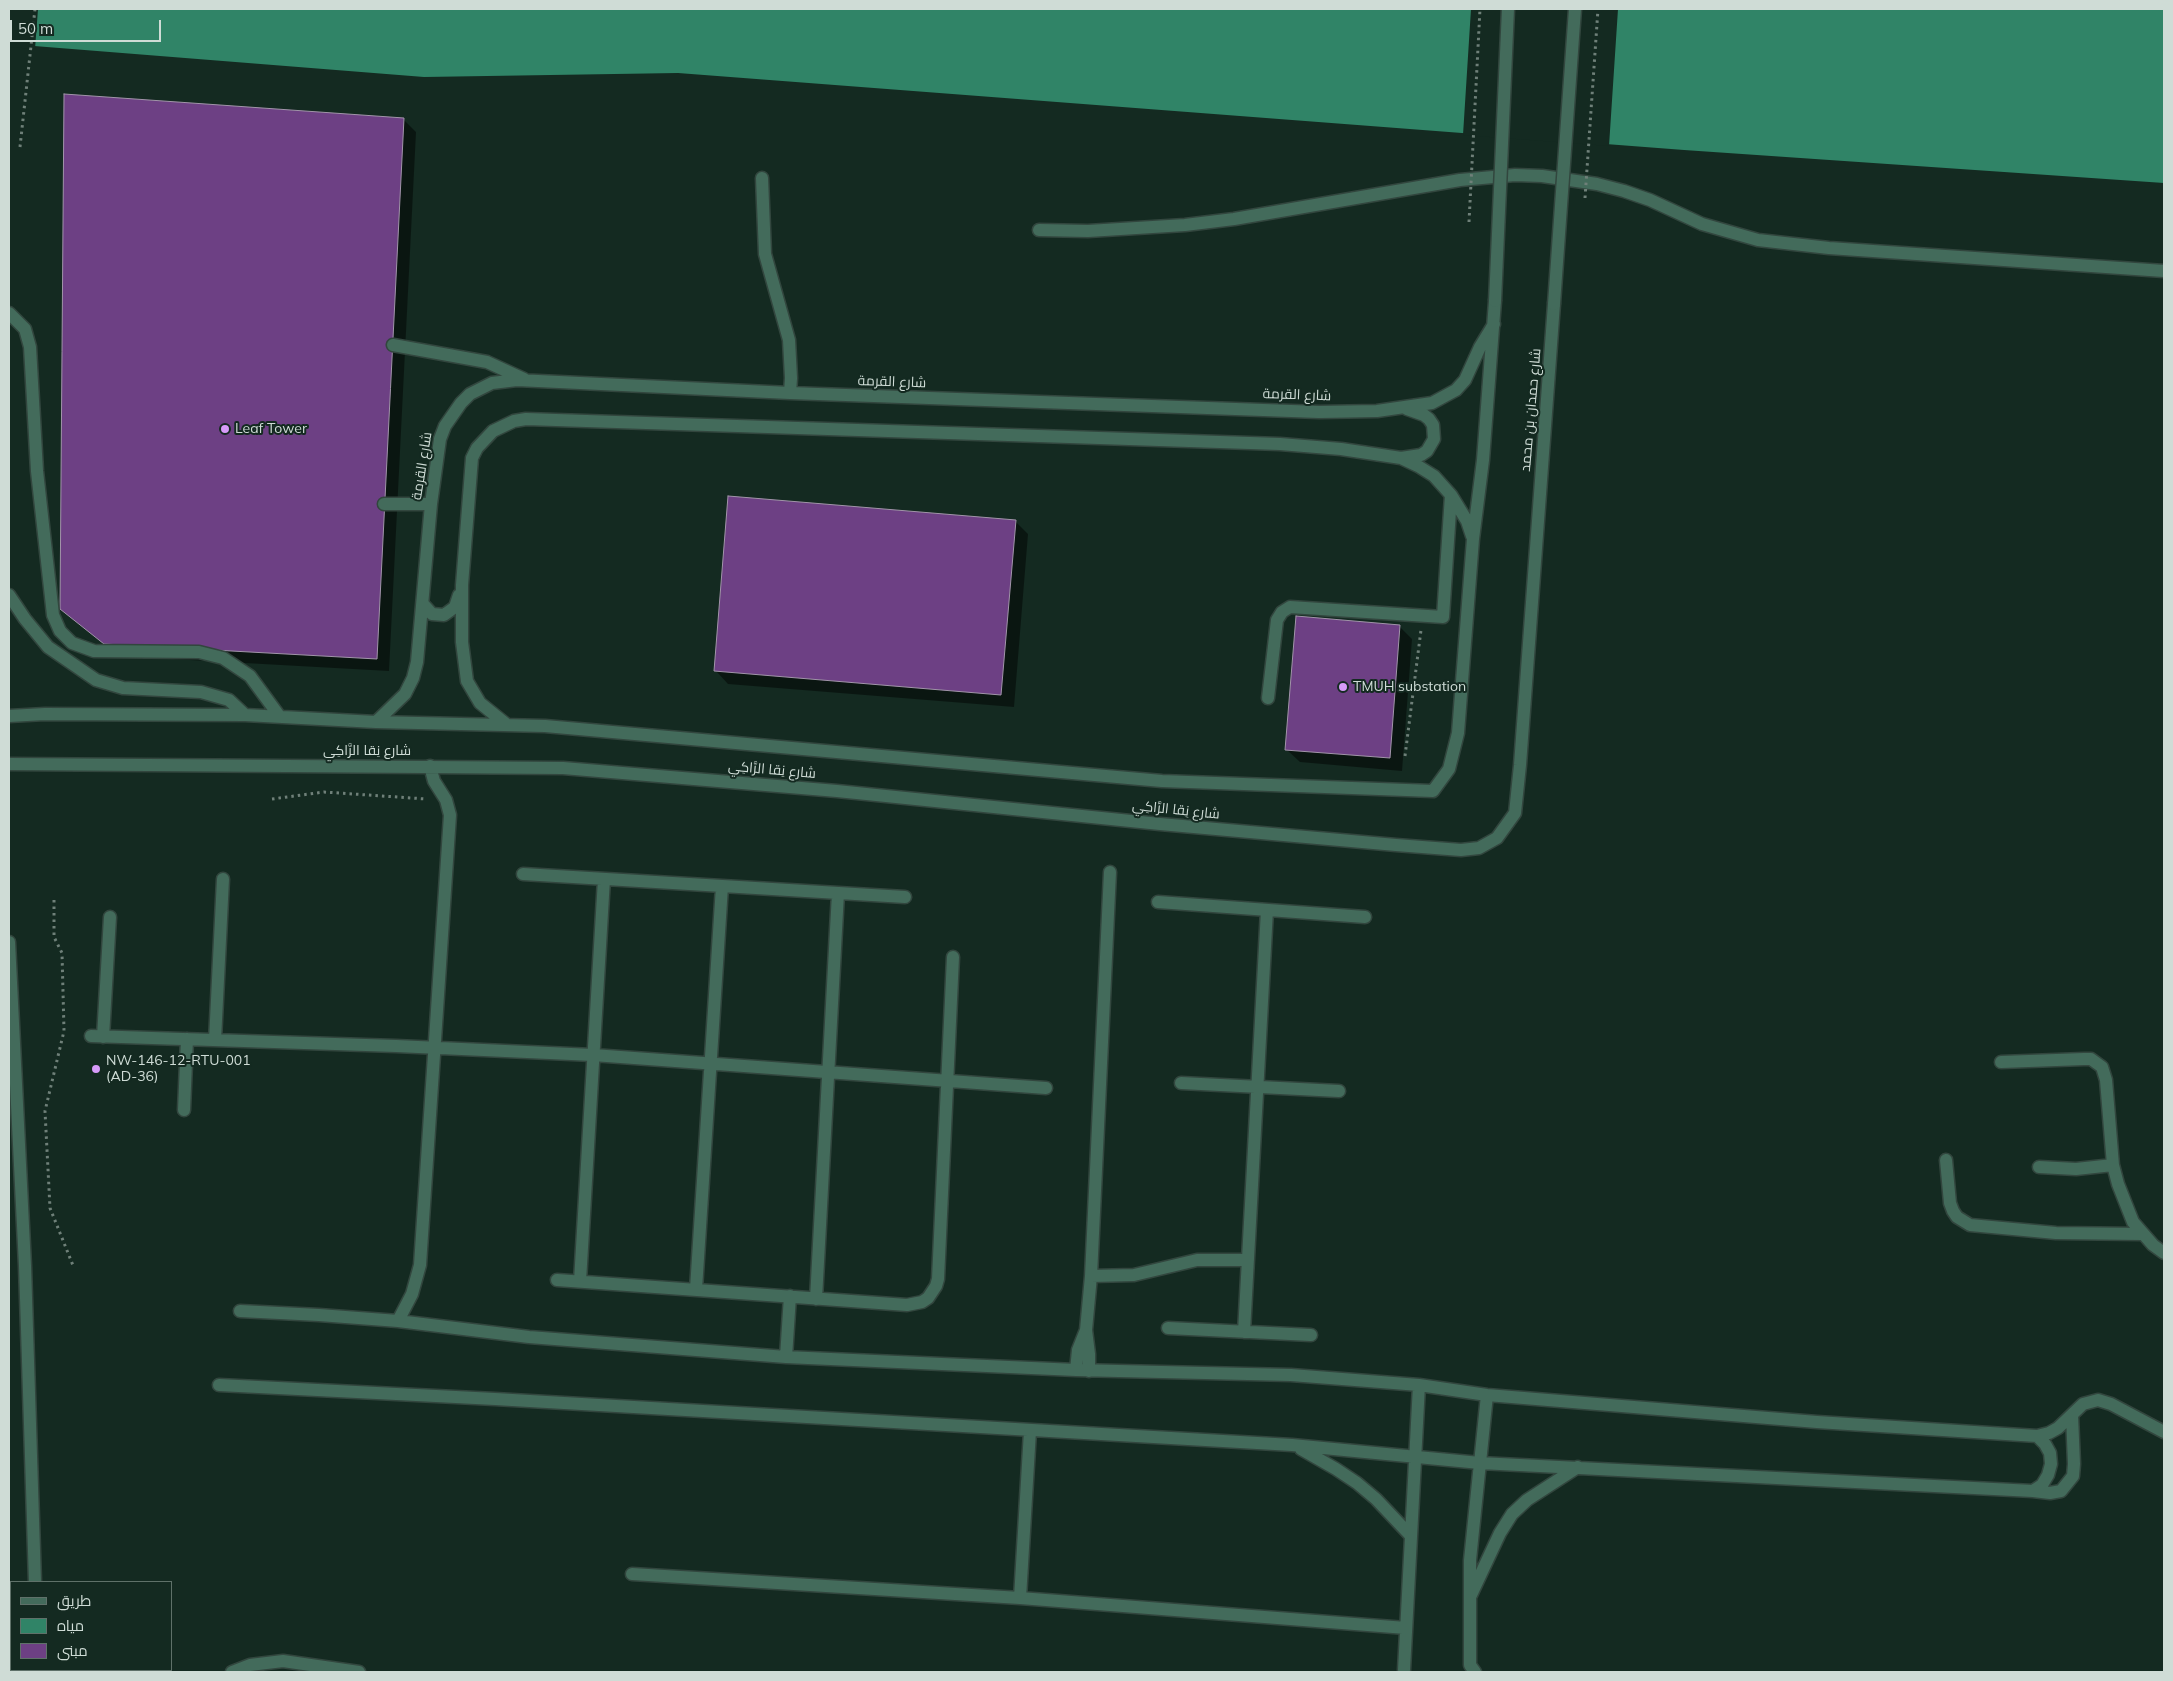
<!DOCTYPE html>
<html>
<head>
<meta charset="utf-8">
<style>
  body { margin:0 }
  #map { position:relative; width:2173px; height:1681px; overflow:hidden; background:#142a21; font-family:Mulish,Cairo,sans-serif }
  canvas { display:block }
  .frame { position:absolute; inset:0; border:10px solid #cfdcd6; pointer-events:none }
  .legend { position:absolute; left:10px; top:1581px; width:162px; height:90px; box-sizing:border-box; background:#142a21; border:1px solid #5f7169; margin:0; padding:6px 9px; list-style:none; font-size:15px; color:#cfdcd6 }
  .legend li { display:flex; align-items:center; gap:10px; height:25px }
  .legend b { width:25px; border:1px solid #5f7169 }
  .scale { position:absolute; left:10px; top:20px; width:151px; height:22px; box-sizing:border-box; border:2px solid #cfdcd6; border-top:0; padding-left:6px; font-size:15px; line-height:18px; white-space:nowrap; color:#cfdcd6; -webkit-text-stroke:4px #142a21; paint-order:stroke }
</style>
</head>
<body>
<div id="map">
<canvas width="2173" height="1681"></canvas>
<div class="frame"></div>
<ul class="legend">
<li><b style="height:6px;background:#436b5b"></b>طريق</li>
<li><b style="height:14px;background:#308467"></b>مياه</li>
<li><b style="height:14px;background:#6d4084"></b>مبنى</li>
</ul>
<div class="scale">50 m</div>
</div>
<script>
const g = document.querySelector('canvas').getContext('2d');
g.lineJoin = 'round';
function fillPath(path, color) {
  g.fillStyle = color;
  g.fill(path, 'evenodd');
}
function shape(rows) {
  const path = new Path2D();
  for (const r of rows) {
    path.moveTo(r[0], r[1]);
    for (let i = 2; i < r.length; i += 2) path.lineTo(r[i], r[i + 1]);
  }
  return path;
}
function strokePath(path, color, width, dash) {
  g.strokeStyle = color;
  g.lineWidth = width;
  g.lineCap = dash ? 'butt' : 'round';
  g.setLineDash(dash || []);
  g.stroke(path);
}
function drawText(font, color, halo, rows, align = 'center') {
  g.font = font + ' Mulish,Cairo,sans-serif';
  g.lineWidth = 4;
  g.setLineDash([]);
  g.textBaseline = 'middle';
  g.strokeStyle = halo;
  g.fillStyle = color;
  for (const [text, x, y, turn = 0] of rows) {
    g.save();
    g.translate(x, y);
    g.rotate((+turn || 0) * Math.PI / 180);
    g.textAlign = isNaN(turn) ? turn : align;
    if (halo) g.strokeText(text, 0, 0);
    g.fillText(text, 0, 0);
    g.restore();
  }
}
fillPath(shape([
  [9,9,2164,9,2164,183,1684,150,678,73,424,77,9,44]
]), '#308467');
fillPath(shape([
  [9,9,38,9,35,49,9,47],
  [1471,9,1618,9,1609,146,1463,135]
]), '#142a21');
fillPath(shape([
  [403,119,416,132,389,671,118,656,62,608],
  [1015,521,1028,534,1014,707,728,684,716,671],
  [1399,626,1412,639,1402,771,1300,762,1287,750]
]), '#0007');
const building = shape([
  [64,94,404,118,377,659,104,644,60,609,64,94],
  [728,496,1016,520,1001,695,714,671,728,496],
  [1296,616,1400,625,1390,758,1285,750,1296,616]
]);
fillPath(building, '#6d4084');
strokePath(building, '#a295aa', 1);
const minor = shape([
  [762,178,765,254,789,340,791,378,790,393],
  [1039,230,1088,231,1185,225,1234,219,1460,180,1515,175,1542,176,1597,184,1624,191,1650,200,1702,224,1758,240,1829,248,2164,271],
  [9,313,25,329,30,347,37,471,53,615,60,631,72,643,94,651,199,652,223,658,250,676,280,717],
  [393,345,487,362,524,379],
  [1401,458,1421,455,1427,451,1434,439,1433,425,1429,419,1424,415,1407,409],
  [384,504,431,504],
  [9,595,25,619,48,647,96,680,123,688,201,692,229,700,245,715],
  [423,604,432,614,444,615,455,607,459,595],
  [1268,698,1277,620,1282,612,1290,607,1443,617,1451,495],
  [9,716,45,714,245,715,376,722,545,726,1162,781,1433,791,1449,769,1458,733,1473,539,1483,460,1495,301],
  [376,722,405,694,413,678,417,662,431,504,440,439,445,426,461,403,470,394,492,383,517,380,790,393,1319,412,1377,411,1432,403,1456,390,1465,380,1480,347,1494,324],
  [506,724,480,703,467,681,462,642,462,585,472,458,477,448,493,431,514,421,526,419,1280,444,1341,449,1401,458,1418,466,1434,476,1451,495,1467,521,1472,536],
  [9,764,563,768,837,791,1160,824,1396,845,1461,850,1479,848,1497,838,1515,813,1520,765,1554,304],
  [523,874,905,897],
  [1158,902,1365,917],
  [9,942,25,1266,35,1582],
  [91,1036,396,1046,593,1055,1046,1088],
  [103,1037,110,917],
  [215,1040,223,879],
  [2001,1062,2084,1059,2091,1059,2102,1067,2106,1080,2113,1165,2118,1184,2133,1222,2153,1245,2164,1253],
  [1181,1083,1339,1091],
  [184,1110,187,1039],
  [1946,1160,1950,1203,1953,1211,1957,1217,1970,1225,2056,1233,2142,1234],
  [2039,1167,2076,1169,2113,1165],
  [1091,1276,1134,1275,1197,1260,1248,1260],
  [557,1280,907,1305,922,1302,928,1298,936,1286,938,1279,953,957],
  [580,1281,604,879],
  [696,1289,722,886],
  [816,1299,838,893],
  [240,1311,319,1315,398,1321,529,1337,786,1357,1076,1370,1291,1375,1419,1385,1487,1395,1817,1422,2037,1436,2049,1433,2058,1428,2083,1404,2098,1400,2111,1404,2164,1432],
  [398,1321,412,1294,420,1265,450,815,446,800,434,781,430,766],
  [1168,1328,1311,1335],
  [1244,1332,1267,910],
  [786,1357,790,1296],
  [1076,1370,1078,1350,1086,1330],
  [1089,1371,1089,1354,1086,1330,1091,1276,1110,872],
  [219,1385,495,1399,1292,1445,1480,1463,2033,1491,2050,1493,2061,1491,2073,1476,2074,1464,2072,1415],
  [1301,1449,1336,1469,1357,1483,1376,1499,1411,1536],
  [2033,1491,2042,1485,2048,1475,2051,1464,2050,1453,2045,1444,2037,1436],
  [632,1574,1020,1598,1406,1628],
  [1471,1595,1500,1533,1512,1514,1527,1500,1578,1467],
  [1020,1598,1030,1431],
  [103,1670,106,1672],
  [1404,1670,1419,1385],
  [34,1672,34,1670],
  [232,1672,250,1665,283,1661,359,1672],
  [1475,1672,1470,1665,1470,1560,1487,1395]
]);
strokePath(minor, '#32463e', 15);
strokePath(shape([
  [20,147,35,9],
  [1405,756,1421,630],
  [272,799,324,792,426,799],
  [54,900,54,937,62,953,64,1031,45,1111,50,1208,74,1268]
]), '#6f8079', 3, [2.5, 4]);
strokePath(minor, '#436b5b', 12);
const minorBridge = shape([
  [1495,301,1508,9],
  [1554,304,1575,9]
]);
strokePath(minorBridge, '#32463e', 15, []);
strokePath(shape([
  [1585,198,1598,9],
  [1469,222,1480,9]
]), '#6f8079', 3, [2.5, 4]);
strokePath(minorBridge, '#436b5b', 12);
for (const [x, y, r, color] of [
  [225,429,5,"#d79bf9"],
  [1343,687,5,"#d79bf9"],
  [96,1069,5,"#d79bf9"]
]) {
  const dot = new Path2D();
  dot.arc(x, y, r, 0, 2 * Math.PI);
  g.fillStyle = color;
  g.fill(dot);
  strokePath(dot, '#142a21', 2);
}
drawText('14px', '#cfdcd6', '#142a21', [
  ["شارع القرمة",892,382,2],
  ["شارع القرمة",1297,395,2],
  ["شارع حمدان بن محمد",1531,410,-85],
  ["شارع القرمة",422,466,-81],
  ["شارع نِقا الرَّاكِي",367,751],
  ["شارع نِقا الرَّاكِي",772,770,5],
  ["شارع نِقا الرَّاكِي",1176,810,6]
]);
drawText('14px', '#cfdcd6', '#142a21', [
  ["Leaf Tower",235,429],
  ["TMUH substation",1353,687],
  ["NW-146-12-RTU-001",106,1061],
  ["(AD-36)",106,1077]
], 'left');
</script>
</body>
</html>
